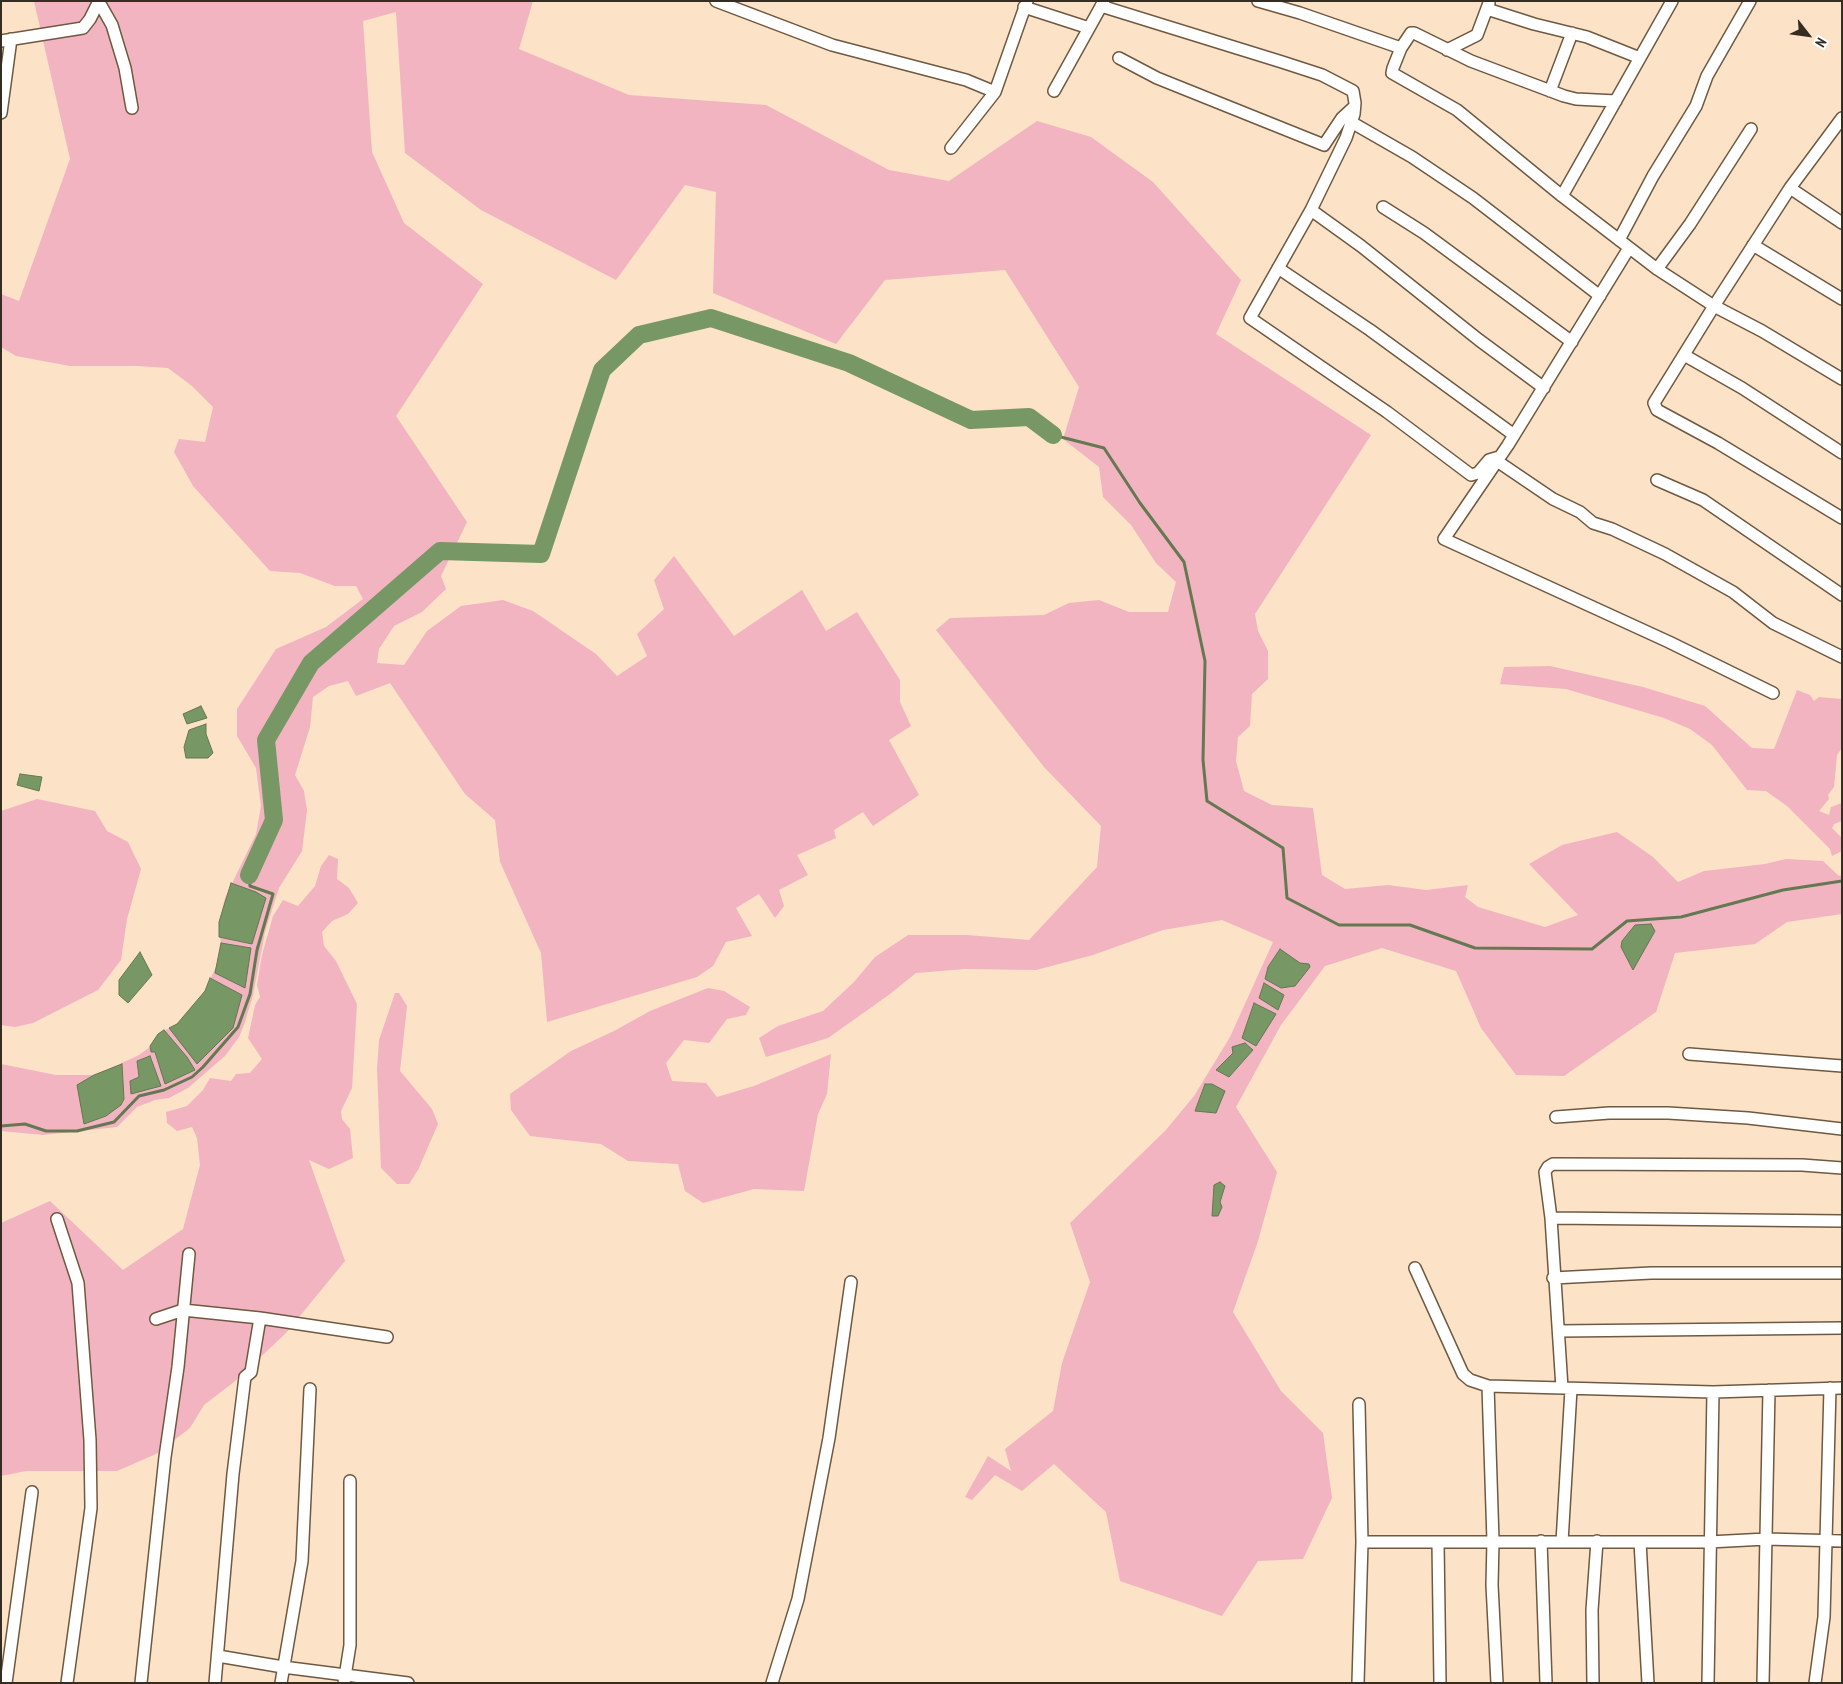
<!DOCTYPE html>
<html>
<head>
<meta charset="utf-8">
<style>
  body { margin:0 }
  #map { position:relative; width:1843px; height:1684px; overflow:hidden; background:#fce2c6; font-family:"PT Sans Narrow",sans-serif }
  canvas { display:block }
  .frame { position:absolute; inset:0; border:2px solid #362d22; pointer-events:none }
  .north { position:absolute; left:1783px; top:10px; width:50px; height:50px; -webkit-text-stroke:4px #fff; paint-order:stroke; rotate:120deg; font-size:14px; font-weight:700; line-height:20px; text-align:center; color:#362d22 }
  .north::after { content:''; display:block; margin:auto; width:18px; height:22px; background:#362d22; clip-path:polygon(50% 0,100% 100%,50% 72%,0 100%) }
</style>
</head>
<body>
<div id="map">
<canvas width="1843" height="1684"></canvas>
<div class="frame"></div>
<div class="north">N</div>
</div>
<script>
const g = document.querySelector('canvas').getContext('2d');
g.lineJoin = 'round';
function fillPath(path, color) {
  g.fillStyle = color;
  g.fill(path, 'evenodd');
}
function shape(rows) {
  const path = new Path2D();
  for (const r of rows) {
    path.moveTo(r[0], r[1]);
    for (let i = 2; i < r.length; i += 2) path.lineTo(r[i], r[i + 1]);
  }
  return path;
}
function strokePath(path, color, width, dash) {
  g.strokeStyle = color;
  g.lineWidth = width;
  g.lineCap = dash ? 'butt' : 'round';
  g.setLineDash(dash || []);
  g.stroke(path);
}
fillPath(shape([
  [34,1,533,1,519,49,629,95,766,105,889,170,949,181,1037,121,1091,137,1153,182,1241,280,1216,334,1371,435,1255,614,1258,631,1268,651,1268,679,1252,694,1250,726,1238,737,1236,761,1244,791,1272,805,1313,808,1322,875,1345,889,1388,885,1426,890,1468,885,1465,897,1478,907,1545,927,1578,915,1529,864,1562,845,1617,832,1653,857,1678,882,1704,871,1765,864,1786,859,1823,861,1839,876,1842,875,1842,914,1787,922,1755,944,1675,953,1656,1012,1564,1076,1516,1075,1481,1028,1456,971,1382,948,1325,966,1281,1025,1236,1107,1277,1172,1258,1241,1233,1312,1281,1391,1323,1433,1332,1498,1303,1559,1258,1561,1222,1616,1120,1581,1106,1512,1054,1464,1022,1491,995,1475,972,1500,965,1497,988,1456,1011,1471,1005,1449,1053,1411,1062,1363,1090,1282,1070,1223,1165,1131,1194,1096,1230,1037,1273,942,1222,920,1163,930,1093,955,1036,970,965,969,916,973,890,994,828,1038,766,1057,759,1038,778,1026,823,1011,854,982,875,957,908,935,967,935,1029,940,1097,867,1101,826,1044,767,936,630,950,618,1044,615,1069,603,1099,600,1129,612,1168,612,1176,582,1156,563,1131,525,1103,497,1099,467,1063,439,1079,387,1005,270,885,280,836,344,713,293,716,192,685,185,616,280,481,210,405,153,396,12,363,21,372,152,404,223,483,284,396,416,467,522,441,576,446,589,422,612,394,626,379,649,377,663,404,665,427,631,461,606,503,600,533,611,596,654,617,676,647,656,637,634,664,609,654,580,674,556,734,636,802,590,826,631,857,612,900,680,900,702,911,726,889,740,919,795,873,826,863,812,834,830,836,838,797,855,808,875,779,890,784,906,775,918,759,894,736,908,752,936,726,942,713,966,697,977,547,1022,541,953,500,862,495,820,465,794,390,683,356,696,348,681,329,686,313,697,310,727,295,775,304,791,307,810,302,851,279,888,265,932,253,995,245,1022,239,1037,225,1056,188,1088,169,1098,155,1100,137,1107,117,1127,43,1135,1,1131,1,1064,56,1075,94,1075,102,1072,139,1055,150,1047,158,1034,177,1024,205,991,219,960,221,943,219,922,225,898,256,834,261,806,256,768,237,736,237,709,276,649,326,627,363,599,356,586,335,586,300,573,270,571,193,486,174,452,179,439,205,442,213,407,192,386,168,368,138,366,70,366,16,356,1,347,1,294,19,301,70,159],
  [1550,666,1643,687,1705,706,1752,748,1774,749,1797,690,1810,695,1814,701,1819,697,1842,699,1842,748,1837,755,1834,787,1828,795,1829,799,1819,811,1829,815,1831,807,1842,803,1842,821,1834,824,1832,828,1842,838,1842,851,1832,856,1830,849,1787,806,1766,791,1747,790,1712,745,1690,729,1664,718,1566,689,1500,684,1504,667],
  [37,799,95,811,107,831,128,842,141,869,127,919,121,960,98,990,33,1023,15,1027,1,1025,1,811],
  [329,855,338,859,337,879,349,888,358,903,348,914,332,921,322,932,324,946,336,961,357,1004,352,1088,341,1111,342,1119,350,1129,353,1158,329,1169,309,1160,345,1261,286,1333,234,1382,204,1405,190,1428,156,1454,117,1471,26,1471,1,1476,1,1223,50,1201,123,1270,183,1229,200,1165,197,1138,192,1127,177,1131,167,1123,166,1112,187,1106,203,1090,210,1078,231,1081,236,1074,250,1073,262,1059,248,1038,255,1005,260,997,257,985,262,955,273,916,283,900,298,906,315,886,321,866],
  [708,988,724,991,750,1007,746,1015,727,1019,709,1043,684,1040,666,1063,672,1081,706,1083,717,1097,754,1086,831,1054,827,1094,818,1114,804,1191,754,1189,703,1203,685,1191,678,1164,628,1161,601,1144,530,1136,511,1110,510,1094,571,1051,614,1031,650,1011],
  [395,993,399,993,407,1006,400,1071,432,1109,438,1124,418,1170,409,1184,397,1184,381,1168,377,1069,379,1040]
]), '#f2b4c1');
const water = shape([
  [201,706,207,718,187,724,183,714,201,706],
  [206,724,206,734,213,753,208,758,186,758,184,747,189,730,206,724],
  [20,774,42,777,39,791,17,785,20,774],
  [231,883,256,892,266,898,252,944,219,937,219,922,231,883],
  [1651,924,1655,931,1633,970,1621,947,1622,941,1635,925,1651,924],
  [221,943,251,948,245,988,215,973,221,943],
  [1280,949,1300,963,1309,964,1310,967,1295,986,1281,988,1265,979,1268,967,1280,949],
  [140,952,152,975,128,1003,119,995,119,980,140,952],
  [210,978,242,995,233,1028,197,1064,169,1028,177,1024,205,991,210,978],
  [1264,983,1284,995,1278,1010,1259,998,1264,983],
  [1254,1003,1276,1014,1256,1046,1242,1038,1254,1003],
  [164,1030,187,1057,195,1070,165,1084,155,1052,151,1052,150,1046,158,1034,164,1030],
  [1245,1043,1253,1050,1229,1077,1216,1070,1233,1053,1232,1047,1245,1043],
  [150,1056,161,1086,131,1094,130,1081,139,1077,137,1061,150,1056],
  [122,1064,124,1099,121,1105,106,1116,84,1124,77,1085,94,1075,122,1064],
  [1205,1084,1212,1084,1225,1091,1216,1113,1195,1111,1205,1084],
  [1220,1182,1225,1186,1220,1202,1222,1207,1218,1216,1212,1216,1214,1185,1220,1182]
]);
fillPath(water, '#779865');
strokePath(water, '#647851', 1);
strokePath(shape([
  [1053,435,1104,448,1140,503,1184,562,1205,661,1203,760,1207,801,1283,848,1287,898,1339,925,1410,925,1475,948,1592,949,1627,921,1681,917,1783,890,1842,881],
  [1,1126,25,1124,46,1131,77,1131,114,1122,139,1096,164,1090,192,1077,203,1067,238,1027,250,994,257,950,273,894,250,886,249,875]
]), '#647851', 3);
strokePath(shape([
  [249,875,274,820,266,740,311,663,440,551,541,554,602,370,639,335,711,318,849,363,971,420,1029,417,1053,435]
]), '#779865', 18);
const minor = shape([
  [716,1,832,45,966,80,995,92],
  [1258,1,1300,13,1401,48],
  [99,2,112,25,125,68,132,108],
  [1101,6,1282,62,1322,75,1353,91,1355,103,1354,114,1346,138,1311,210,1250,318,1387,412,1471,475,1478,473,1489,460,1499,457],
  [1024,7,1089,28],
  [1487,9,1534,24,1587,37,1640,58],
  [1,41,83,28,90,19,99,1],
  [1447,50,1477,35,1489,3],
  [1119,58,1157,78,1324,145,1342,118,1354,107],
  [1054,91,1104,1],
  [1550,91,1572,33],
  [1616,101,1576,99,1564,96,1471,61,1414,33,1411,33,1401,48,1393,68,1392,73,1457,110,1562,196,1657,269,1714,306,1762,331,1842,379],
  [1,113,11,39],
  [1842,118,1790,188,1714,306,1654,403,1657,410,1718,443,1842,518],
  [1351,122,1412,157,1473,198,1600,296],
  [951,148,995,92,1027,1],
  [1790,188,1842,223],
  [1562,196,1672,1],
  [1383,207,1424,233,1572,342],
  [1311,210,1361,246,1479,340,1544,388],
  [1619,240,1653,176,1696,106,1707,76,1750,1],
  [1753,245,1842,299],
  [1629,248,1508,445,1444,539,1669,642,1773,693],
  [1278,268,1370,330,1514,435],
  [1657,269,1690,224,1751,129],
  [1684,355,1742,388,1842,453],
  [1497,461,1553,499,1580,512,1593,523,1612,529,1665,554,1733,592,1773,623,1842,657],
  [1657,480,1703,500,1842,595],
  [1689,1054,1842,1066],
  [1556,1117,1609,1113,1668,1113,1748,1118,1842,1129],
  [1551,1218,1842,1221],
  [57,1219,78,1283,90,1440,91,1508,67,1683],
  [1415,1268,1463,1374,1470,1380,1488,1386,1713,1392,1842,1388],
  [1553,1278,1651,1273,1842,1273],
  [156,1319,183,1310,260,1318,387,1337],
  [1559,1331,1842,1328],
  [1488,1386,1493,1541,1492,1585,1497,1683],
  [1562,1388,1551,1218,1545,1172,1548,1167,1553,1164,1802,1165,1842,1168],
  [1541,1541,1546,1683],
  [1362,1542,1709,1542,1766,1539,1842,1541],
  [1562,1542,1571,1389],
  [1640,1542,1648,1683],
  [1438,1543,1440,1683],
  [218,1656,283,1667,408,1683],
  [6,1683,32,1492],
  [141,1683,165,1457,178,1367,189,1254],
  [215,1683,233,1474,245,1377,251,1372,260,1318],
  [281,1683,302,1561,310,1389],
  [344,1683,350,1645,350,1481],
  [772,1683,798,1599,829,1438,851,1282],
  [1358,1683,1362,1542,1359,1404],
  [1593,1683,1592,1610,1597,1541],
  [1708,1683,1713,1392],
  [1763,1683,1769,1390],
  [1815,1683,1824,1617,1830,1388]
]);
strokePath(minor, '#6f5940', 14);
strokePath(minor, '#fff', 11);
</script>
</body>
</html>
